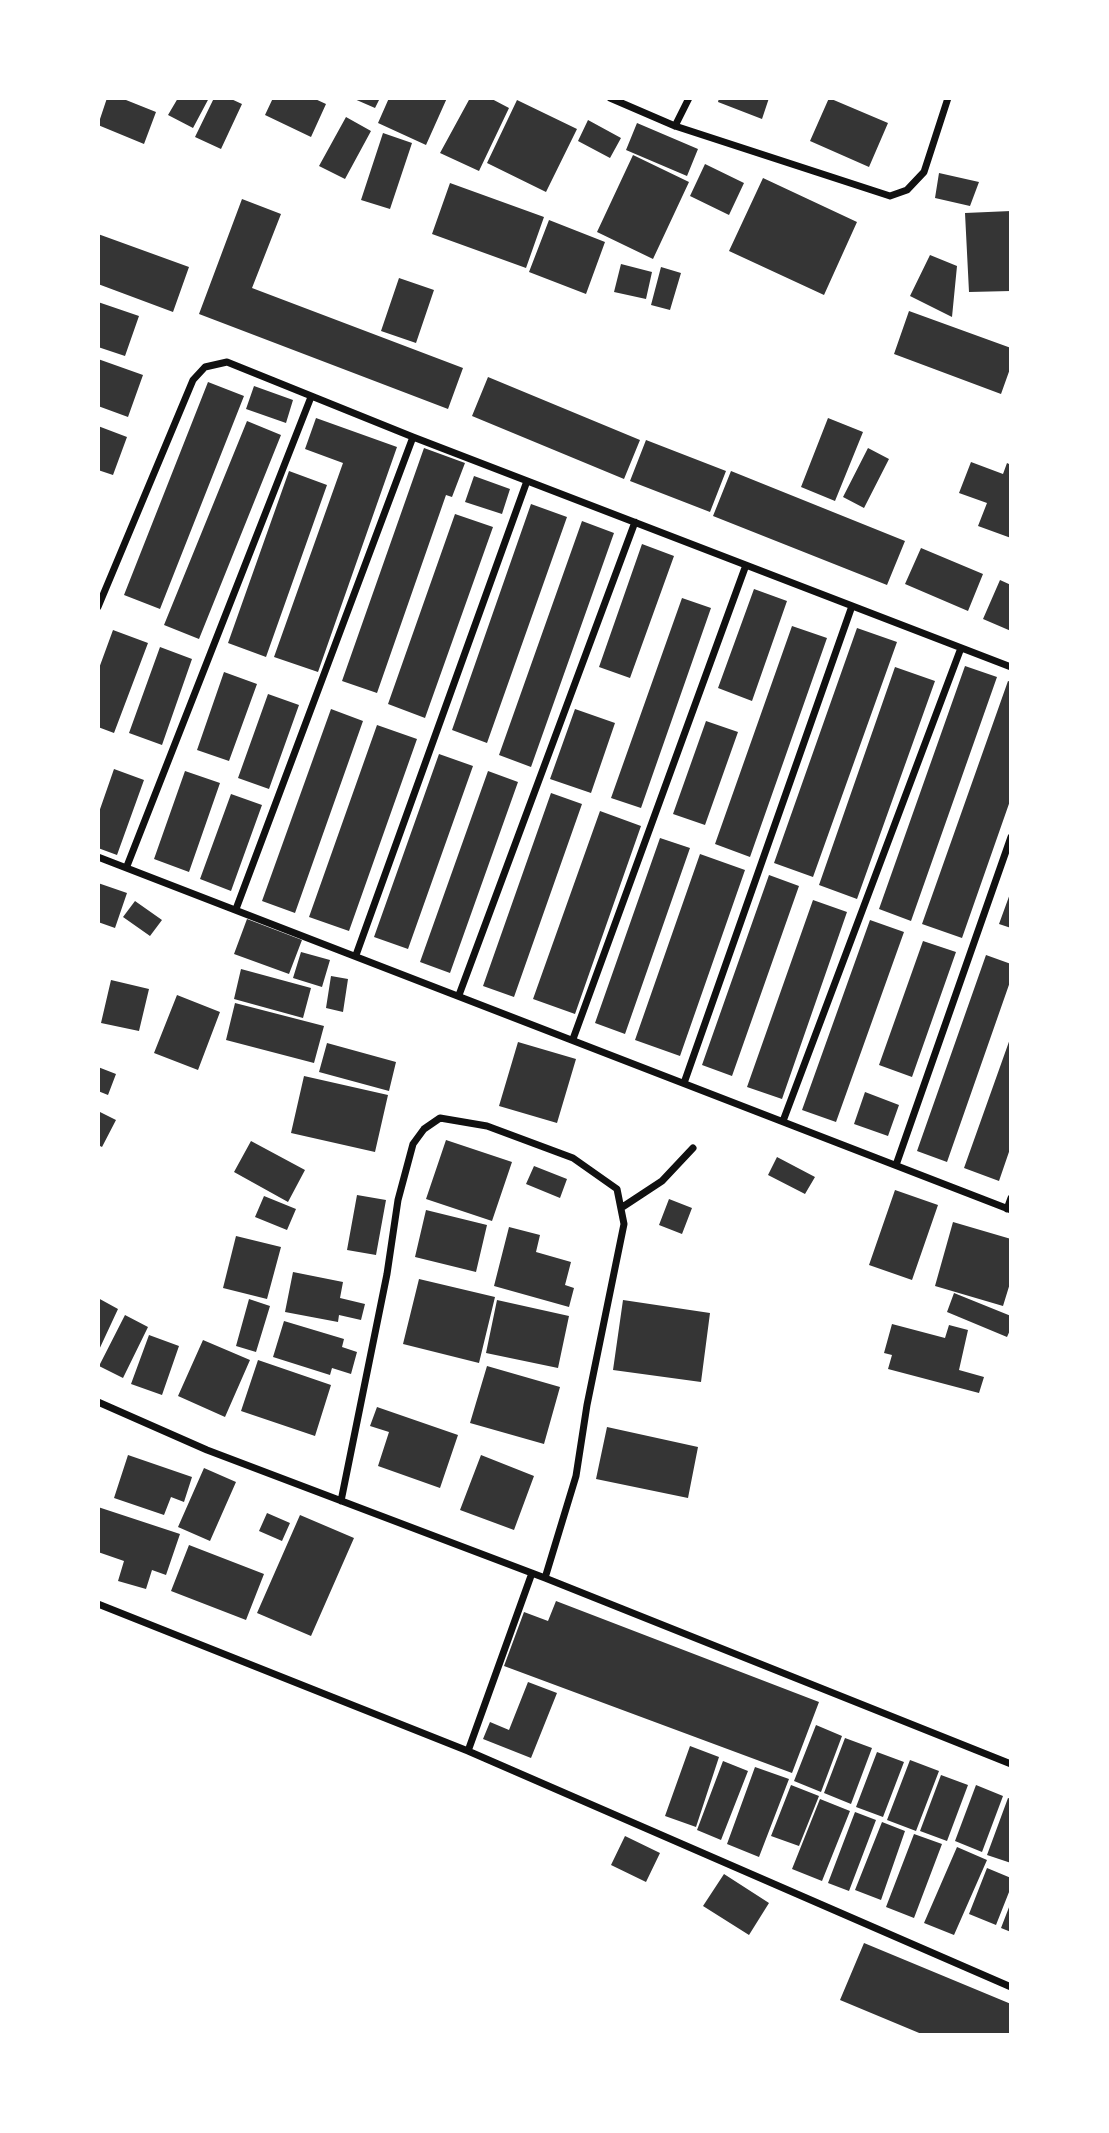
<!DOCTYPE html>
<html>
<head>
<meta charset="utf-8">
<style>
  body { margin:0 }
  #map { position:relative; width:1109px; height:2133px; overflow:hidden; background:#fff; font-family:Manrope,sans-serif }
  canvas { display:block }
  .frame { position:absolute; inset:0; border:100px solid #fff; pointer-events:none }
</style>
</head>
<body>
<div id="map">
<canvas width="1109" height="2133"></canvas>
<div class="frame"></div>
</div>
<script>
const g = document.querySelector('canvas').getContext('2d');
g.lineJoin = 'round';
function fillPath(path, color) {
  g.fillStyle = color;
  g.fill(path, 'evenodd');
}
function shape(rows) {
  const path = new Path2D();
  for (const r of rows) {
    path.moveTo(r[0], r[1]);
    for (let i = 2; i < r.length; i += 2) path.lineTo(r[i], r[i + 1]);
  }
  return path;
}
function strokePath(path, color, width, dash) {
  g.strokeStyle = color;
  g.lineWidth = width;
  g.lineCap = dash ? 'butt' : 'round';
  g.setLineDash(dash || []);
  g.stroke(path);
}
fillPath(shape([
  [107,98,121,98,156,112,144,144,98,125],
  [178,98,209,98,193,128,168,115],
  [214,98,229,98,242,104,221,149,195,137],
  [273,98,313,98,326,104,311,137,265,115],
  [352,98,380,98,375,108],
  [389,98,447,98,426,145,378,123],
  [470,98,490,98,509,108,479,171,440,153],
  [719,98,769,98,762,119,718,102],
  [829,98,888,123,869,167,810,141],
  [517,100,577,129,546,192,487,163],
  [346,117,371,131,345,179,319,166],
  [588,120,621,138,610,158,578,141],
  [637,123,698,149,687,176,626,150],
  [383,133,412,143,390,209,361,200],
  [633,155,689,182,653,259,597,232],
  [705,164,744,183,729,215,690,196],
  [939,173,979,182,970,206,935,198],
  [763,178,857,222,824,295,729,251],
  [450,183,544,217,526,268,432,234],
  [242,199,281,214,252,288,463,368,448,409,199,314],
  [1011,211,1011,291,969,292,965,213],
  [549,220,605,242,586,294,529,272],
  [98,234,189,267,173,312,98,284],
  [930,255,957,266,952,317,910,296],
  [621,264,652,272,646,299,614,292],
  [661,267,681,273,670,310,651,305],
  [399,278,434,290,416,343,381,331],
  [98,302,139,316,125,356,98,347],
  [909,311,1011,348,1011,366,1001,394,894,354],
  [98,359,143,375,128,417,98,406],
  [488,377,640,440,624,479,472,416],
  [208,382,244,396,160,609,124,595],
  [254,386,293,400,286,423,246,409],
  [316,418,397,447,318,672,274,657,343,463,305,449],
  [828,418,863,432,835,501,801,487],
  [247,421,281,435,199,639,164,625],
  [98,426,127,437,113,475,98,470],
  [646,440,726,471,710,512,630,481],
  [424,448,465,463,452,497,446,495,377,693,342,681],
  [868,448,889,459,864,508,843,497],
  [971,462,1003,474,1007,463,1011,465,1011,538,978,526,987,503,959,493],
  [289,471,327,485,266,657,228,643],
  [731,471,905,541,887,585,713,516],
  [474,476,510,489,502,514,465,502],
  [531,504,567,517,487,743,452,730],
  [455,514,493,527,425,718,388,704],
  [582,521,614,533,531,767,499,755],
  [642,544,674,556,630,678,599,667],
  [921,548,983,574,968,611,905,584],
  [1000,580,1011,585,1011,631,983,619],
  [754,589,787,601,752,701,718,688],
  [682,598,711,608,641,808,611,798],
  [792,626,827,638,750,857,715,844],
  [857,628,897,642,813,877,774,863],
  [113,630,148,643,114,733,98,727,98,671],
  [160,647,192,659,162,745,129,733],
  [965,666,997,677,911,921,879,909],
  [895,667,935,681,857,899,819,885],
  [224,672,257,684,229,761,197,750],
  [1008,681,1011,682,1011,798,962,938,922,924],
  [268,694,299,705,269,789,238,778],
  [331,709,363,721,295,913,262,901],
  [575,709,615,723,591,793,550,779],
  [706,721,738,732,705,825,673,814],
  [377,725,417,739,349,931,309,917],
  [439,754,473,766,408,949,374,937],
  [114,769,144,780,117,855,98,848,98,815],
  [185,771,220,783,189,872,154,859],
  [488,771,518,782,450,973,420,962],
  [551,793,582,804,514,997,483,986],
  [231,794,262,805,231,891,200,879],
  [600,811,641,826,575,1014,533,999],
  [660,838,690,848,625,1034,595,1023],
  [700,854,745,870,680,1056,635,1040],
  [769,875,799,886,732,1076,702,1065],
  [98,883,127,893,115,928,98,922],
  [1011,891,1011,928,999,924],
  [813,900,847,912,782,1099,747,1087],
  [135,901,162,920,150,936,123,917],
  [247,919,302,940,289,974,234,954],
  [870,920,904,932,836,1122,802,1110],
  [923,941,956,952,912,1077,879,1065],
  [301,952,330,960,322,987,293,978],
  [986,955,1011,964,1011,979,947,1162,917,1151],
  [241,969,311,988,303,1018,234,999],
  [331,976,348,979,343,1012,326,1008],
  [111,980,149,989,139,1031,101,1023],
  [177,995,220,1012,198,1070,154,1053],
  [235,1003,324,1026,314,1063,226,1040],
  [1011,1036,1011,1146,999,1181,964,1168],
  [518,1042,576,1059,557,1123,499,1106],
  [327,1043,396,1062,389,1091,319,1072],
  [98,1067,116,1074,108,1095,98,1091],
  [304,1076,388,1095,375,1152,291,1133],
  [865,1092,899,1105,888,1136,854,1124],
  [98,1111,116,1120,102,1147,98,1145],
  [446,1140,512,1162,492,1221,426,1199],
  [251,1141,305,1170,288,1202,234,1172],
  [777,1157,815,1177,805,1194,768,1175],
  [534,1166,567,1179,560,1198,526,1184],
  [895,1190,938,1205,912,1280,869,1265],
  [357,1195,386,1200,376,1255,347,1250],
  [264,1196,296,1209,287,1230,255,1217],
  [669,1199,692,1208,682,1234,659,1225],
  [426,1210,487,1225,476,1272,415,1257],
  [953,1222,1011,1239,1011,1280,1003,1306,935,1286],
  [509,1227,540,1235,536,1252,571,1262,565,1285,574,1288,569,1307,494,1286],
  [236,1236,281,1247,267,1299,223,1288],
  [293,1272,343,1282,340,1298,365,1304,361,1320,339,1315,338,1322,285,1312],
  [419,1279,495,1297,479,1363,403,1344],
  [954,1293,1011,1316,1011,1328,1007,1337,947,1312],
  [98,1298,118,1309,98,1352],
  [249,1299,270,1306,256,1352,236,1346],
  [497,1300,569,1316,558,1368,486,1353],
  [623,1300,710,1313,701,1382,613,1370],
  [125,1315,148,1327,123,1378,99,1366],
  [284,1321,344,1339,342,1347,357,1352,351,1374,332,1368,330,1375,273,1357],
  [892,1324,945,1338,949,1325,968,1330,959,1370,984,1377,979,1393,888,1369,892,1355,884,1353],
  [149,1335,179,1346,162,1395,131,1384],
  [203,1340,250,1360,225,1417,178,1396],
  [258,1360,331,1385,315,1436,241,1411],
  [487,1366,560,1387,544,1444,470,1423],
  [377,1407,458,1435,440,1488,378,1466,389,1432,370,1426],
  [607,1427,698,1447,688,1498,596,1479],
  [128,1455,192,1477,184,1502,171,1497,164,1515,114,1498],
  [481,1455,534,1476,514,1530,460,1510],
  [204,1468,236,1482,210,1541,178,1527],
  [98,1507,180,1534,166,1575,152,1570,146,1589,118,1581,124,1561,98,1552],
  [267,1513,290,1523,282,1541,259,1531],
  [300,1515,354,1538,311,1636,257,1613],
  [189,1545,264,1574,246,1620,171,1591],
  [556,1601,819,1702,792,1773,504,1666,524,1612,548,1621],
  [528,1682,557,1693,531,1758,483,1739,490,1722,509,1730],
  [816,1725,842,1736,821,1792,794,1781],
  [845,1738,872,1748,851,1804,824,1793],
  [690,1746,719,1757,696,1827,665,1816],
  [877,1752,904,1762,883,1817,856,1807],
  [910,1760,939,1771,916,1831,887,1820],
  [723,1761,748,1771,721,1840,697,1830],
  [755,1767,789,1779,759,1857,727,1844],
  [941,1775,968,1785,947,1841,920,1831],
  [791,1785,819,1796,799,1846,771,1836],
  [976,1785,1003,1796,982,1852,955,1841],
  [1008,1798,1011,1799,1011,1863,987,1855],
  [820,1799,850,1811,822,1881,792,1869],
  [855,1812,876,1820,849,1891,828,1883],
  [882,1822,905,1831,881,1900,855,1890],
  [914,1834,942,1844,914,1918,886,1907],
  [625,1836,660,1853,646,1882,611,1865],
  [957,1847,987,1860,954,1935,924,1923],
  [987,1868,1011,1878,1011,1887,996,1925,969,1914],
  [724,1874,769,1903,749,1935,703,1906],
  [1011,1902,1011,1932,1001,1928],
  [864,1943,1011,2004,1011,2035,924,2035,840,2000]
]), '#353535');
strokePath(shape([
  [610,98,675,126,890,196,907,190,924,172,948,98],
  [675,126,689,98],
  [98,607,193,380,205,367,227,362,413,437,1011,667],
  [98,857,1011,1210],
  [127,866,311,397],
  [236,909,413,437],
  [356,955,527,481],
  [459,995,635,522],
  [573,1039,746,565],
  [684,1083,852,606],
  [783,1121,961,648],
  [896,1165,1011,837],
  [621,1208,662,1181,693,1148],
  [1007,1209,1011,1198],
  [98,1402,207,1450,545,1578,1011,1764],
  [341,1501,387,1274,398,1200,413,1144,424,1129,440,1118,487,1126,573,1158,617,1189,624,1224,587,1405,576,1476,545,1578],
  [532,1573,468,1751,1011,1987],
  [98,1604,468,1751]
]), '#111', 7);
</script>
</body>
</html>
